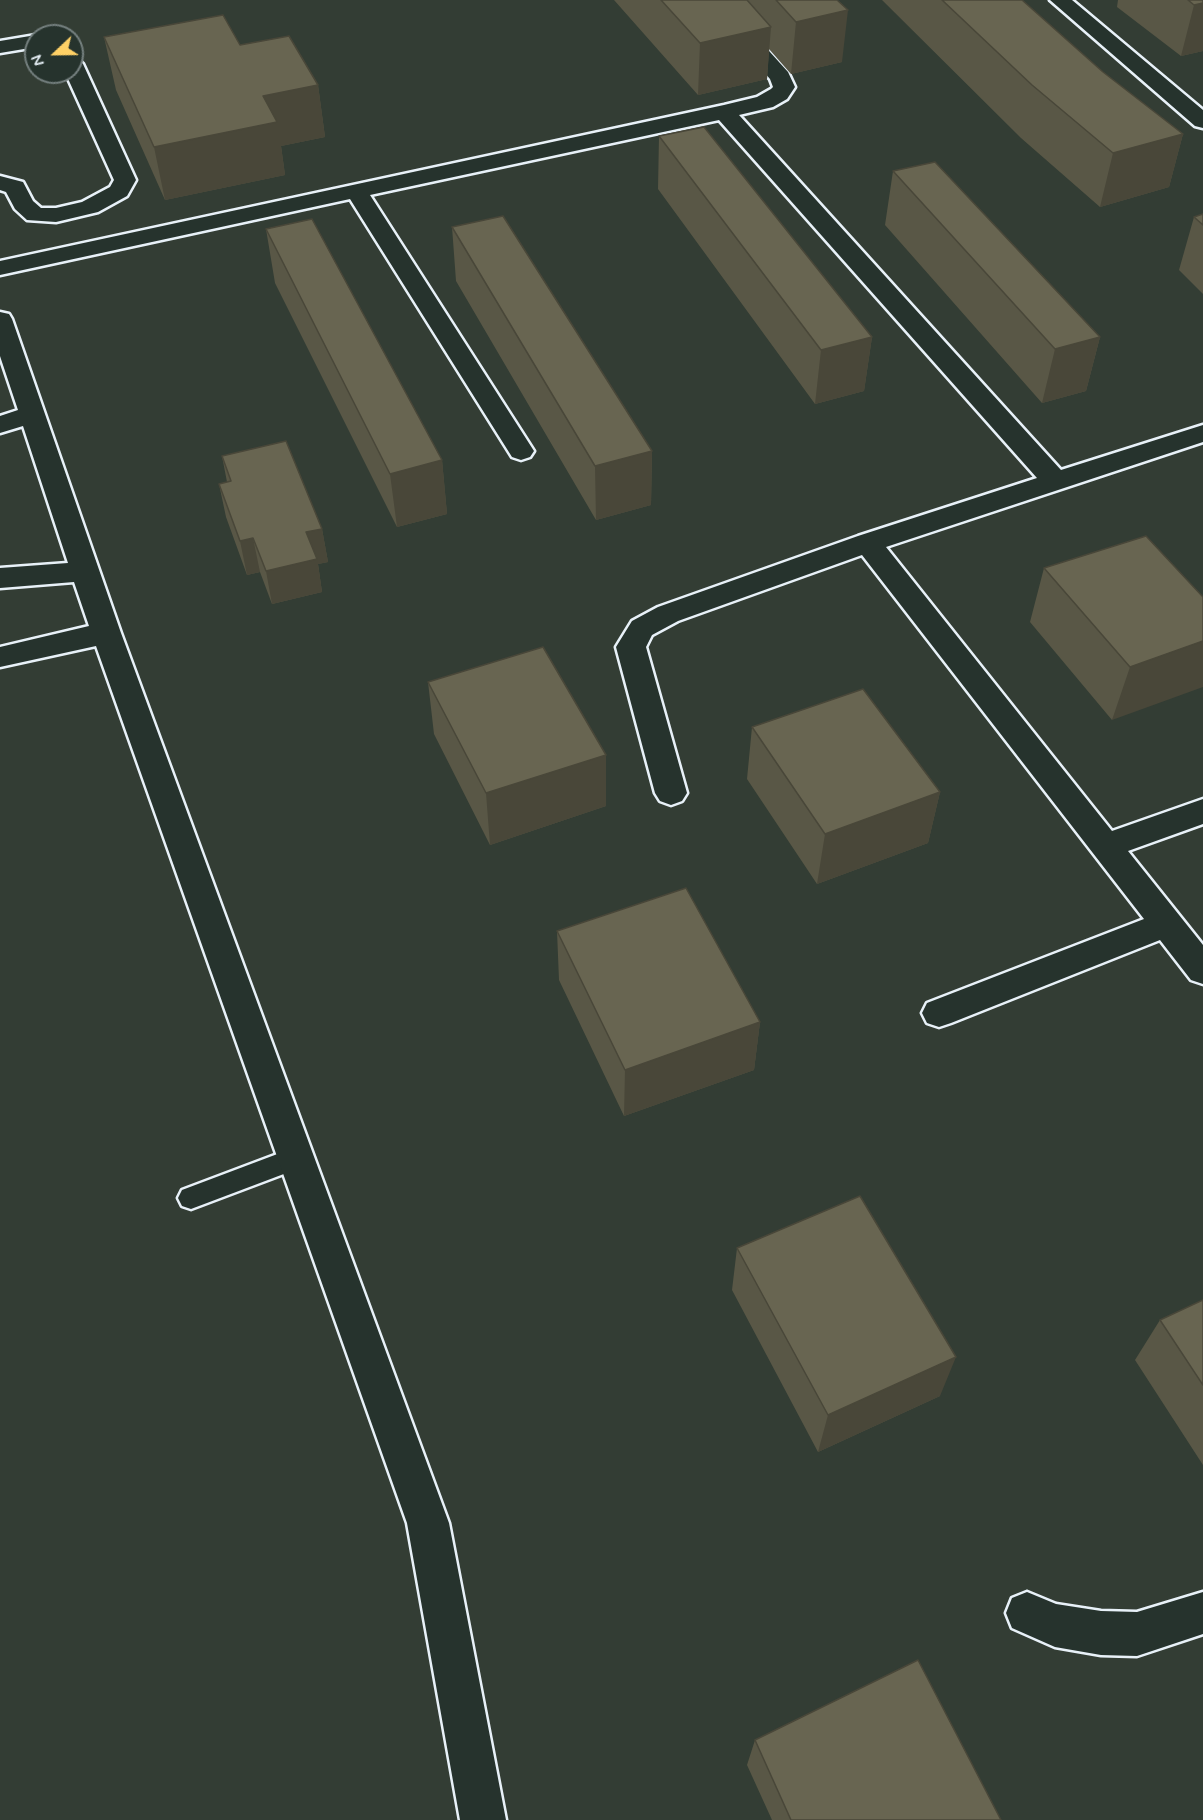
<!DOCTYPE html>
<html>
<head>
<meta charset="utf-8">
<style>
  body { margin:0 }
  #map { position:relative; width:1203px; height:1820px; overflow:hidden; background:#333d34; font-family:Mynerve,sans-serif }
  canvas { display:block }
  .north { position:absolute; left:24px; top:24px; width:60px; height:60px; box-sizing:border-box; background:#26332d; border:2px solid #747f7e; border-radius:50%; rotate:248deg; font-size:16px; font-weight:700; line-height:24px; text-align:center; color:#e8f1f8 }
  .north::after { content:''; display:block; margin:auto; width:21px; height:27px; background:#ffd166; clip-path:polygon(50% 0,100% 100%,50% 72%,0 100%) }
</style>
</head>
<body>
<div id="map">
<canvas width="1203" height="1820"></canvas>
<div class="north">N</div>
</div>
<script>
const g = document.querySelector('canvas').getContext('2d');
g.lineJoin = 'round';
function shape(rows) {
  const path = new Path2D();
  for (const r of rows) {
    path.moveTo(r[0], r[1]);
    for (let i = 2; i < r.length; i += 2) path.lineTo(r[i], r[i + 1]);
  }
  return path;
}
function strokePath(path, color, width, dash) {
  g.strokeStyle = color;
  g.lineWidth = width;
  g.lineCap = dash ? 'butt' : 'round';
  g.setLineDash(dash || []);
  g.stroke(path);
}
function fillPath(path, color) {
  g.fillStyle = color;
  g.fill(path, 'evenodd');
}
const service = shape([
  [296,1147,305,1150,308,1158,305,1166,191,1209,182,1206,178,1198,182,1190,296,1147]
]);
const minor = shape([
  [702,0,723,0,788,72,795,87,787,99,773,107,739,115,1061,470,1203,425,1203,442,886,547,1112,831,1203,799,1203,824,1128,851,1203,945,1203,984,1191,980,1160,940,951,1023,939,1027,927,1023,922,1013,927,1003,1144,919,862,555,678,621,652,635,646,647,687,793,682,801,671,805,660,801,655,793,616,647,632,621,658,607,858,536,1037,478,719,120,370,195,534,451,530,457,521,460,512,457,350,199,0,275,0,261,724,105,757,97,771,89,773,87,770,79,702,0],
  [1050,0,1072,0,1203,110,1203,128,1195,126,1050,0],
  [36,35,41,36,36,36,36,47,0,53,0,41,36,35],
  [72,58,79,60,83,64,136,180,127,196,98,212,56,222,27,220,15,209,6,192,0,190,0,176,23,182,33,201,41,208,56,208,82,202,110,187,114,180,65,72,72,72,72,58],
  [0,312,9,314,12,319,121,633,449,1523,506,1820,460,1820,407,1523,96,646,0,667,0,647,89,626,74,582,0,588,0,568,68,563,23,426,0,433,0,416,18,410,0,356,0,312],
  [1027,1592,1056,1604,1101,1611,1137,1612,1203,1592,1203,1634,1137,1656,1101,1655,1055,1647,1012,1628,1006,1613,1012,1598,1027,1592]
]);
strokePath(service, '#e8f1f8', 5);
strokePath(minor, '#e8f1f8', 5);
fillPath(service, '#26332d');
fillPath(minor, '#26332d');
fillPath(shape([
  [614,0,837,0,842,62,791,74,769,49,767,79,698,95],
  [882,0,1022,0,1103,72,1183,134,1169,187,1100,207,1021,138],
  [1118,0,1203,0,1203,51,1181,56,1117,7],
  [104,37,240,45,318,85,325,137,281,146,285,175,165,200,116,90],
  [659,136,872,337,864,391,815,404,658,189],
  [893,171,1100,337,1086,391,1042,403,885,225],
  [1203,214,1203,294,1179,270,1194,217],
  [452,227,652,451,651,505,596,520,456,281],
  [266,229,442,460,447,514,397,527,275,283],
  [222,456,322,529,328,562,318,564,322,592,272,604,260,572,247,575,226,517,219,484,227,482],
  [1044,568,1203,597,1112,720,1030,622],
  [428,682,606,755,606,806,490,845,434,734],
  [752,727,940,792,928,843,817,884,747,779],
  [557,931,760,1022,754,1070,624,1116,559,980],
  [737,1248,940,1396,818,1452,732,1290],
  [1203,1300,1203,1465,1135,1360,1160,1320],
  [755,1740,1001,1820,772,1820,747,1765]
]), '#595746');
fillPath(shape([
  [1203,3,1203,51,1181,56,1194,5],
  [848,10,842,62,791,74,796,22],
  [771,27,767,79,698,95,700,43],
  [318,85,325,137,281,146,285,175,165,200,154,147,263,96],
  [1183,134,1169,187,1100,207,1113,153],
  [872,337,864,391,815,404,821,350],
  [1100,337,1086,391,1042,403,1055,349],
  [652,451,651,505,596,520,595,466],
  [442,460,447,514,397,527,390,474],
  [322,529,328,562,318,564,322,592,272,604,266,571,306,532],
  [253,538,260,572,247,575,240,541],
  [1203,641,1203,687,1112,720,1130,667],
  [606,755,606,806,490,845,486,793],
  [940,792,928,843,817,884,825,834],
  [760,1022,754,1070,624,1116,625,1070],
  [956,1357,940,1396,818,1452,828,1415]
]), '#494739');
const building = shape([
  [661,0,747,0,771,27,700,43,661,0],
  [776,0,837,0,848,10,796,22,776,0],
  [942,0,1022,0,1103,72,1183,134,1113,153,1032,85,942,0],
  [1188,0,1203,0,1203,3,1194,5,1188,0],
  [223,15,240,45,289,36,318,85,263,96,277,122,154,147,104,37,223,15],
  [704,127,872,337,821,350,659,136,704,127],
  [935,162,1100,337,1055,349,893,171,935,162],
  [1203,214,1203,225,1194,217,1203,214],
  [503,216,652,451,595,466,452,227,503,216],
  [312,219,442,460,390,474,266,229,312,219],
  [286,441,322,529,306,532,317,559,266,571,253,538,240,541,219,484,231,481,222,456,286,441],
  [1146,536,1203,597,1203,641,1130,667,1044,568,1146,536],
  [543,647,606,755,486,793,428,682,543,647],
  [863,689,940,792,825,834,752,727,863,689],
  [686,888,760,1022,625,1070,557,931,686,888],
  [860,1196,956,1357,828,1415,737,1248,860,1196],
  [1203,1300,1203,1385,1160,1320,1203,1300],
  [918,1660,1001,1820,791,1820,755,1740,918,1660]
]);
fillPath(building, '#686551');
strokePath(building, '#494739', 1.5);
</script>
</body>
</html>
